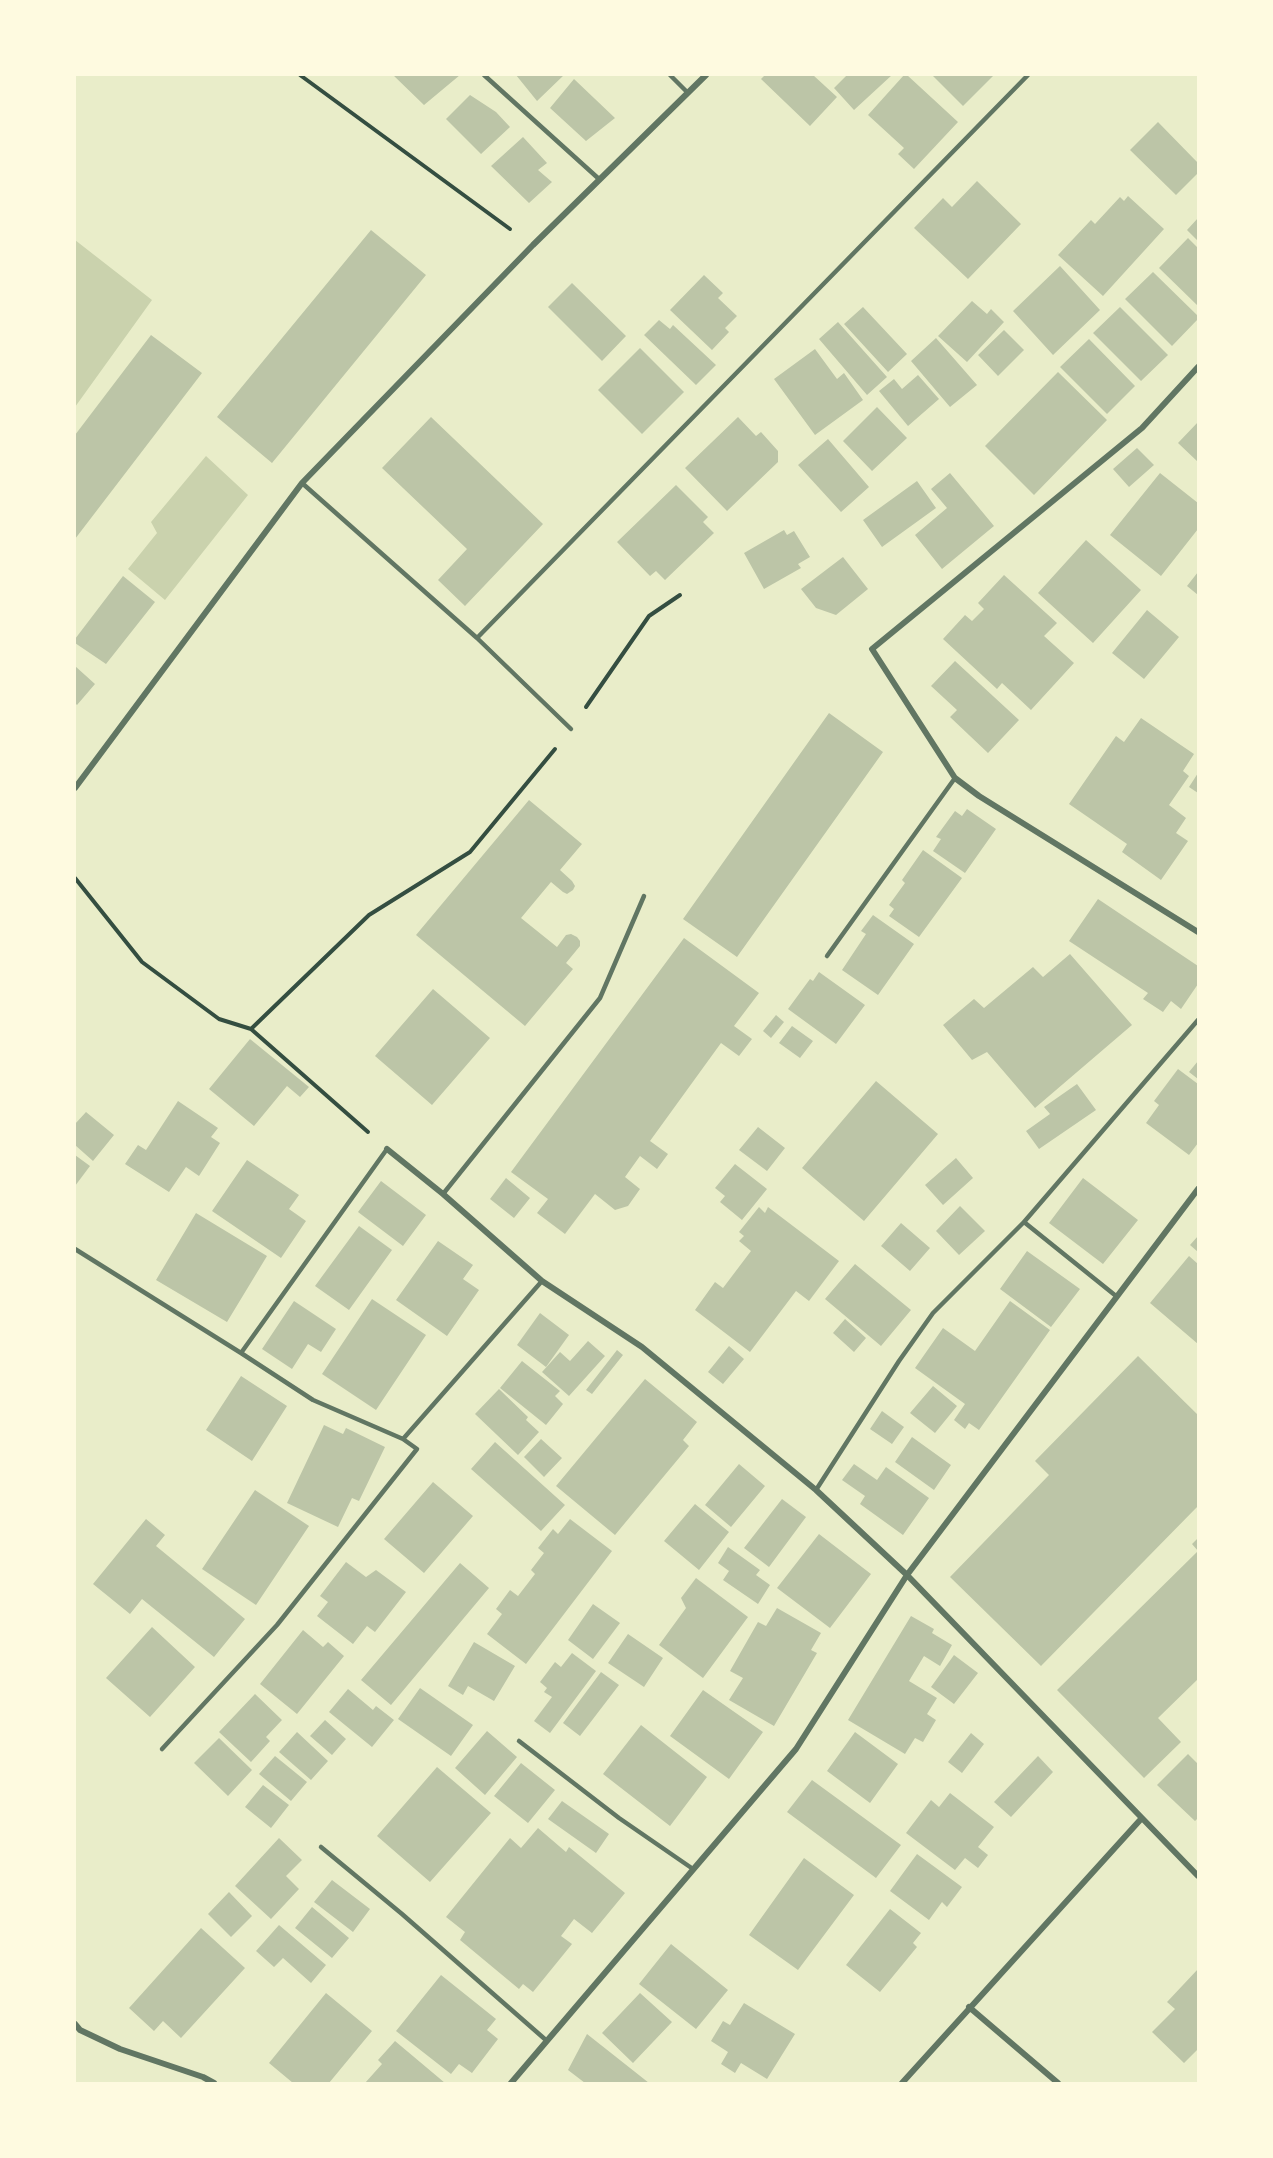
<!DOCTYPE html>
<html>
<head>
<meta charset="utf-8">
<style>
  body { margin:0 }
  #map { position:relative; width:1273px; height:2158px; overflow:hidden; background:#e9edc9; font-family:Rubik,sans-serif }
  canvas { display:block }
  .frame { position:absolute; inset:0; border:76px solid #fefae0; pointer-events:none }
</style>
</head>
<body>
<div id="map">
<canvas width="1273" height="2158"></canvas>
<div class="frame"></div>
</div>
<script>
const g = document.querySelector('canvas').getContext('2d');
g.lineJoin = 'round';
function fillPath(path, color) {
  g.fillStyle = color;
  g.fill(path, 'evenodd');
}
function shape(rows) {
  const path = new Path2D();
  for (const r of rows) {
    path.moveTo(r[0], r[1]);
    for (let i = 2; i < r.length; i += 2) path.lineTo(r[i], r[i + 1]);
  }
  return path;
}
function strokePath(path, color, width, dash) {
  g.strokeStyle = color;
  g.lineWidth = width;
  g.lineCap = dash ? 'butt' : 'round';
  g.setLineDash(dash || []);
  g.stroke(path);
}
fillPath(shape([
  [75,240,152,300,75,407],
  [206,456,248,495,165,600,128,569,157,533,151,522]
]), '#cad2ad');
fillPath(shape([
  [393,75,460,75,424,105],
  [516,75,564,75,537,101],
  [765,75,813,75,837,97,810,126,761,79],
  [847,75,892,75,854,110,834,88],
  [904,75,907,75,958,122,914,169,898,154,904,148,868,115],
  [932,75,994,75,963,106],
  [574,79,615,118,586,141,550,108],
  [470,95,496,112,510,127,481,154,446,119],
  [1158,122,1198,163,1198,173,1176,195,1130,150],
  [523,137,547,163,538,170,552,182,529,203,491,166],
  [977,181,1021,224,968,279,914,228,943,198,952,207],
  [1128,196,1164,229,1103,296,1058,255,1091,220,1095,224,1120,197,1124,201],
  [1198,218,1198,241,1187,230],
  [371,230,426,275,272,463,217,417],
  [1188,238,1198,248,1198,306,1159,268],
  [1060,266,1100,310,1053,355,1013,311],
  [1153,272,1198,316,1198,319,1172,346,1125,299],
  [704,275,723,293,718,298,737,316,725,328,729,332,712,350,670,310],
  [572,283,626,336,602,361,548,307],
  [972,301,987,314,991,309,1004,322,967,362,938,336],
  [863,307,907,354,888,372,844,324],
  [1120,307,1168,355,1141,381,1093,333],
  [659,320,670,329,673,325,716,365,696,385,644,335],
  [838,322,887,377,867,395,819,339],
  [1004,330,1024,350,998,376,978,355],
  [151,335,202,373,75,539,75,435],
  [936,338,977,385,950,407,911,361],
  [1089,339,1135,386,1107,414,1060,367],
  [640,348,684,392,642,434,598,390],
  [815,349,837,379,844,373,863,400,815,435,774,379],
  [1058,372,1107,420,1034,495,985,446],
  [918,375,939,399,908,426,879,391,894,379,902,389],
  [877,407,907,438,872,471,843,441],
  [431,417,543,524,465,606,438,580,467,549,382,468],
  [738,417,756,436,761,432,778,451,778,462,727,511,685,468],
  [1198,422,1198,462,1178,443],
  [828,439,869,487,841,512,798,465],
  [1137,448,1154,465,1129,487,1113,469],
  [950,473,994,526,942,569,915,535,947,508,931,489],
  [1160,473,1198,503,1198,529,1161,576,1110,535],
  [917,481,936,508,882,547,863,520],
  [676,485,708,517,703,522,714,533,665,580,656,571,650,576,617,542],
  [784,530,787,535,794,531,810,557,798,564,801,568,764,589,744,553],
  [1086,540,1141,590,1093,643,1038,593],
  [843,557,868,589,836,615,816,608,801,589],
  [1198,572,1198,595,1187,586],
  [1004,575,1057,623,1044,636,1074,663,1031,710,1002,683,997,689,943,639,965,615,972,621,984,609,978,603],
  [123,576,155,602,106,664,75,643,75,639],
  [1147,610,1179,637,1144,679,1112,653],
  [955,661,1019,720,988,753,950,717,957,710,931,686],
  [75,666,95,684,77,705,75,703],
  [829,713,883,752,737,957,683,919],
  [1141,718,1194,754,1183,771,1189,776,1169,805,1186,818,1176,833,1188,841,1161,880,1122,852,1127,844,1069,804,1116,736,1124,742],
  [1198,773,1198,793,1189,787],
  [529,800,582,844,560,870,572,881,575,886,573,890,567,894,563,892,551,882,521,918,557,947,566,935,571,934,577,937,580,941,580,946,566,963,573,969,525,1026,416,935],
  [967,809,996,829,965,873,933,851,941,839,936,837,955,811,962,816],
  [923,850,962,878,919,937,889,916,894,909,889,905,905,883,902,880],
  [1098,899,1198,966,1198,984,1181,1009,1171,1001,1163,1012,1143,999,1148,993,1069,941],
  [873,915,914,944,878,995,842,970,866,934,861,931],
  [684,938,759,993,734,1026,752,1039,739,1056,721,1043,650,1141,668,1154,657,1169,640,1156,625,1177,640,1189,628,1206,615,1210,595,1194,565,1234,537,1213,548,1199,511,1172],
  [1070,954,1132,1025,1035,1108,987,1052,972,1060,943,1025,974,999,984,1008,1033,967,1043,977],
  [819,972,865,1005,836,1044,788,1009,810,979,813,981],
  [433,989,490,1038,432,1105,375,1056],
  [776,1015,784,1022,771,1038,763,1031],
  [792,1026,813,1041,800,1058,779,1043],
  [250,1039,309,1087,300,1097,287,1086,254,1126,209,1089],
  [1198,1061,1198,1079,1189,1072],
  [1178,1069,1198,1084,1198,1143,1189,1155,1146,1123,1159,1105,1154,1101],
  [876,1081,938,1134,864,1221,802,1168],
  [1077,1084,1096,1110,1039,1149,1026,1131,1050,1114,1044,1107],
  [178,1101,218,1128,211,1137,220,1143,199,1176,186,1167,169,1192,125,1164,138,1145,146,1150],
  [86,1112,114,1135,93,1161,75,1145,75,1124],
  [758,1127,785,1148,767,1171,739,1150],
  [75,1155,90,1166,75,1186],
  [956,1158,973,1178,943,1205,925,1185],
  [247,1160,299,1195,289,1209,306,1221,281,1258,212,1211],
  [735,1164,767,1189,742,1220,720,1202,725,1196,715,1188],
  [506,1178,530,1198,514,1218,490,1199],
  [1083,1178,1138,1220,1103,1264,1049,1223],
  [381,1181,426,1215,403,1246,358,1212],
  [960,1206,985,1231,959,1255,936,1231],
  [759,1207,765,1213,768,1207,839,1261,809,1301,796,1291,750,1352,695,1310,715,1282,723,1288,751,1251,739,1241,744,1236,739,1232],
  [196,1213,267,1256,227,1322,156,1280],
  [901,1223,930,1248,910,1271,881,1246],
  [359,1226,392,1250,349,1310,315,1286],
  [1198,1236,1198,1252,1190,1245],
  [438,1241,473,1265,463,1279,479,1290,447,1336,396,1300],
  [1027,1251,1080,1289,1051,1327,1000,1289],
  [1189,1256,1198,1264,1198,1344,1150,1303],
  [855,1264,911,1310,881,1346,825,1299],
  [372,1299,426,1335,376,1410,322,1374],
  [294,1301,336,1329,321,1352,308,1344,292,1369,262,1349],
  [1010,1301,1050,1330,979,1430,969,1423,965,1429,954,1420,965,1404,915,1368,943,1328,975,1351],
  [540,1313,569,1335,546,1367,517,1345],
  [845,1319,866,1338,854,1352,833,1333],
  [588,1341,605,1356,569,1396,542,1372,560,1352,570,1361],
  [729,1346,744,1359,723,1384,708,1372],
  [617,1350,623,1355,592,1394,586,1390],
  [1138,1356,1198,1415,1198,1506,1041,1666,950,1577,1049,1475,1035,1461],
  [522,1361,560,1391,555,1396,563,1404,546,1425,500,1388],
  [241,1376,287,1406,252,1461,206,1430],
  [645,1379,697,1422,683,1440,689,1446,615,1535,556,1486],
  [933,1386,957,1406,935,1433,910,1413],
  [499,1389,528,1417,526,1420,539,1432,518,1455,475,1414],
  [882,1411,904,1427,892,1444,870,1429],
  [324,1425,343,1434,346,1428,385,1447,359,1501,352,1498,338,1527,287,1503],
  [912,1437,951,1465,934,1490,895,1462],
  [541,1439,562,1458,544,1477,524,1457],
  [495,1442,565,1505,541,1531,471,1469],
  [739,1464,765,1486,731,1527,705,1505],
  [854,1464,877,1480,886,1467,929,1498,903,1535,860,1504,865,1496,842,1480],
  [433,1482,473,1516,424,1573,384,1539],
  [255,1490,309,1526,256,1605,202,1569],
  [782,1499,806,1517,769,1567,744,1548],
  [695,1504,729,1532,699,1570,664,1541],
  [146,1519,165,1535,156,1546,245,1619,214,1657,142,1599,130,1614,93,1584],
  [570,1519,612,1551,526,1664,487,1634,502,1614,496,1609,510,1590,518,1596,535,1574,531,1570,544,1553,538,1548,553,1529,558,1534],
  [819,1534,871,1574,830,1628,777,1588],
  [1198,1538,1198,1679,1158,1718,1181,1742,1144,1778,1057,1690,1198,1551,1192,1544],
  [728,1547,760,1570,756,1575,770,1585,758,1604,723,1580,729,1571,718,1563],
  [346,1562,366,1577,376,1570,406,1592,375,1632,367,1626,353,1644,317,1616,328,1602,320,1596],
  [460,1563,489,1588,391,1705,361,1680],
  [696,1578,748,1617,703,1678,659,1645,686,1608,681,1598],
  [593,1604,620,1623,593,1659,568,1640],
  [777,1608,821,1633,811,1650,817,1653,774,1726,729,1700,743,1678,730,1671,758,1622,766,1626],
  [911,1616,934,1629,932,1633,952,1645,940,1666,924,1656,909,1681,937,1698,927,1714,936,1720,923,1742,915,1738,905,1754,848,1720],
  [152,1627,195,1667,150,1717,106,1678],
  [303,1630,323,1647,328,1642,344,1656,297,1714,260,1684],
  [628,1634,663,1658,644,1687,608,1663],
  [474,1642,515,1666,494,1701,468,1686,463,1695,448,1686],
  [572,1653,596,1671,550,1733,534,1721,552,1697,544,1692,547,1688,540,1682,555,1662,561,1667],
  [954,1655,978,1673,954,1704,931,1687],
  [601,1672,619,1685,580,1736,563,1723],
  [420,1688,473,1725,451,1756,398,1719],
  [348,1689,373,1710,376,1706,394,1720,372,1747,329,1712],
  [703,1690,763,1732,729,1779,670,1736],
  [255,1694,282,1720,266,1737,270,1741,251,1762,219,1732],
  [325,1720,346,1739,332,1755,310,1736],
  [641,1725,707,1777,670,1826,603,1774],
  [487,1731,517,1757,485,1795,455,1768],
  [297,1732,328,1761,311,1780,279,1752],
  [855,1732,898,1764,870,1803,827,1771],
  [971,1733,984,1744,962,1773,948,1762],
  [219,1738,252,1770,228,1796,194,1763],
  [1188,1754,1198,1764,1198,1818,1195,1821,1157,1785],
  [275,1756,307,1782,291,1801,259,1774],
  [1038,1756,1053,1772,1011,1817,994,1802],
  [521,1763,555,1790,528,1823,494,1796],
  [437,1767,491,1813,430,1882,377,1836],
  [812,1780,901,1845,876,1878,787,1812],
  [263,1785,289,1805,271,1828,245,1807],
  [950,1793,994,1827,978,1847,988,1855,978,1868,965,1858,955,1870,906,1833,931,1800,939,1807],
  [562,1801,609,1834,596,1853,548,1819],
  [538,1828,566,1852,569,1847,625,1893,592,1933,574,1919,561,1936,572,1944,533,1992,523,1984,519,1989,460,1940,465,1932,446,1917,510,1838,521,1848],
  [279,1838,302,1860,286,1876,299,1889,271,1919,235,1886],
  [917,1854,962,1887,947,1907,942,1902,929,1920,890,1891],
  [804,1858,854,1895,798,1970,749,1935],
  [332,1880,370,1909,353,1932,314,1902],
  [229,1892,252,1916,231,1937,208,1914],
  [312,1907,349,1938,332,1958,295,1928],
  [890,1909,921,1933,913,1943,917,1947,880,1992,846,1965],
  [279,1925,326,1965,311,1983,283,1958,274,1967,256,1951],
  [201,1928,245,1968,181,2038,163,2021,154,2031,129,2008],
  [671,1944,728,1990,696,2029,639,1984],
  [1198,1969,1198,2049,1184,2063,1152,2032,1175,2009,1167,2002],
  [441,1975,496,2019,487,2030,498,2039,472,2073,459,2064,451,2074,396,2031],
  [326,1993,372,2031,329,2083,293,2083,269,2063],
  [640,1993,672,2022,633,2063,602,2033],
  [744,2003,795,2034,767,2079,741,2063,735,2073,721,2064,728,2052,711,2041,723,2021,730,2025],
  [587,2034,649,2083,585,2083,568,2070],
  [395,2041,445,2083,365,2083,382,2064,378,2060]
]), '#bcc5a7');
strokePath(shape([
  [300,75,510,229],
  [586,707,649,616,680,595],
  [75,878,142,962,219,1019,251,1029,368,1132],
  [251,1029,369,915,470,852,555,749]
]), '#344e41', 4);
strokePath(shape([
  [484,75,599,179],
  [670,75,688,93],
  [302,483,477,638,571,729],
  [477,638,1028,75],
  [827,956,955,778],
  [443,1194,600,998,644,896],
  [1024,1222,1116,1296],
  [75,1249,241,1353,313,1400,403,1439],
  [241,1353,387,1149],
  [816,1490,899,1361,933,1313,1024,1222,1198,1020],
  [519,1741,619,1818,693,1869],
  [162,1749,277,1625,417,1449,403,1439,542,1281],
  [321,1847,402,1914,547,2041]
]), '#617663', 4.5);
strokePath(shape([
  [1198,367,1142,428,872,649,955,778,979,796,1198,932],
  [75,788,302,483,533,245,706,75],
  [387,1149,443,1194,542,1281,642,1347,816,1490,907,1575,1198,1876],
  [969,2007,1058,2083],
  [75,2024,80,2030,120,2049,203,2077,214,2083],
  [511,2083,796,1749,907,1575,1198,1189],
  [902,2083,1141,1819]
]), '#617663', 6);
</script>
</body>
</html>
